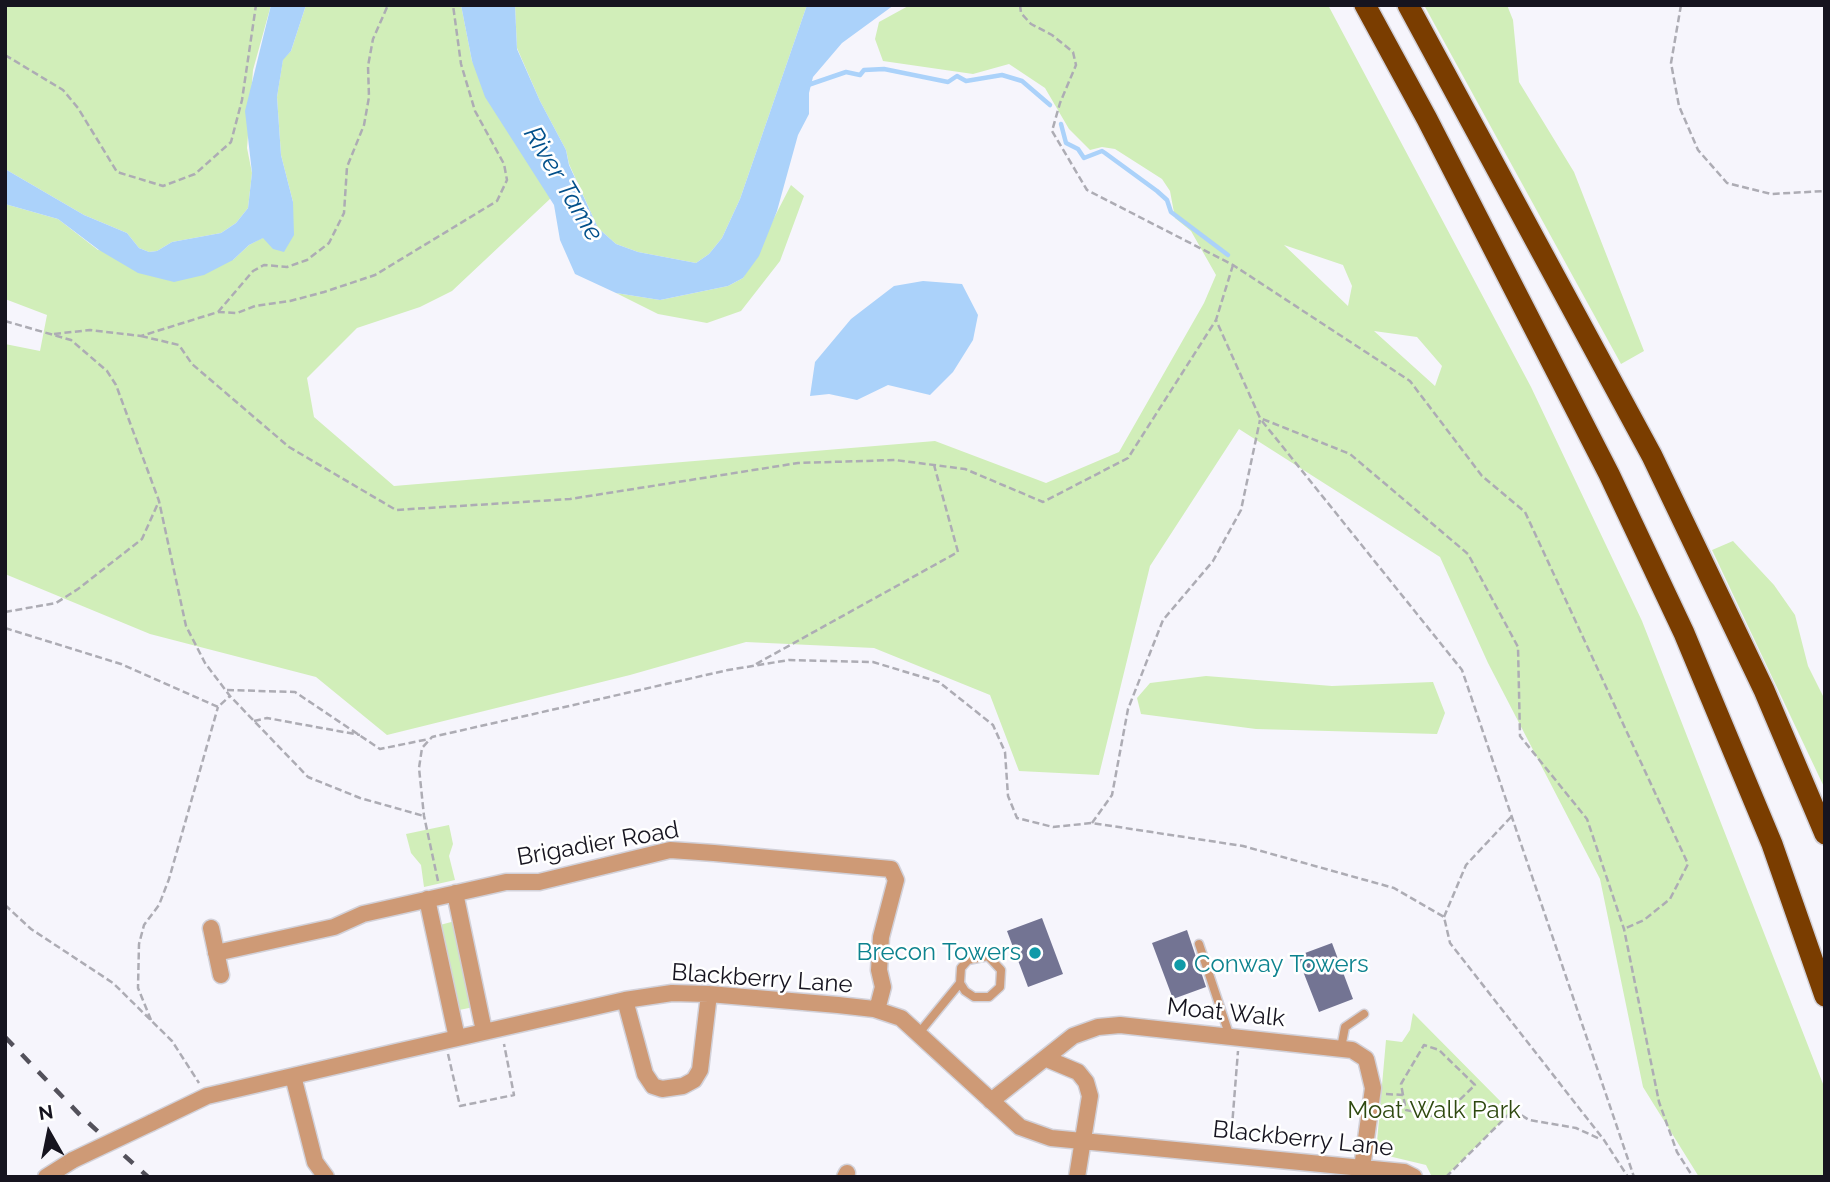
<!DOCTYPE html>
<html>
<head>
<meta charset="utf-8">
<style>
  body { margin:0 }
  #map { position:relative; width:1830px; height:1182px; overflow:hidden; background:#f6f5fc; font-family:Raleway,sans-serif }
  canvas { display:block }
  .frame { position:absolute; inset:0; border:7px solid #16141f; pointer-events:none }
  .north { position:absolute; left:14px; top:1098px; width:70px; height:70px; -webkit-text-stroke:5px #fff; paint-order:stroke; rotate:351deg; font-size:19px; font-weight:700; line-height:28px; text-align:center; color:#16141f }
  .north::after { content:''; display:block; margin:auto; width:24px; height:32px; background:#16141f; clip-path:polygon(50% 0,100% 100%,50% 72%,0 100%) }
</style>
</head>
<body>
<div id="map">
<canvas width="1830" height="1182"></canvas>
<div class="frame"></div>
<div class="north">N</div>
</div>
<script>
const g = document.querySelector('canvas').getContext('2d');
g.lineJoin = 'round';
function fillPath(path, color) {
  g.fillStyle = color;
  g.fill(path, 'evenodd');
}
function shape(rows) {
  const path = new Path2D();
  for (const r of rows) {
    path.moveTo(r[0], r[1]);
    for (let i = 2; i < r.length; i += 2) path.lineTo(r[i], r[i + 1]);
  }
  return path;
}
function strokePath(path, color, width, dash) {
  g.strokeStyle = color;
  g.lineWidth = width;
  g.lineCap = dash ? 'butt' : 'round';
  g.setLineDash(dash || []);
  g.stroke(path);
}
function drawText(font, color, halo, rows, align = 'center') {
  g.font = font + ' Raleway,sans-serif';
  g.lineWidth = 5;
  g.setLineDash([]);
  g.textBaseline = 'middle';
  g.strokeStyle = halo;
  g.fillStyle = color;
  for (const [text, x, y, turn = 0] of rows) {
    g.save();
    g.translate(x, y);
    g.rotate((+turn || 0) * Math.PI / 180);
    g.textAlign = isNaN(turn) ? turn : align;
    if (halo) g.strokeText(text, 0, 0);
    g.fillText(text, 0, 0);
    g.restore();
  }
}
fillPath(shape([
  [5,5,271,5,253,70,247,148,252,173,248,208,236,223,221,233,172,242,157,251,149,252,139,248,127,233,84,215,5,169],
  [306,5,461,5,472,61,551,198,452,291,420,307,357,328,307,378,314,417,394,486,935,441,1046,483,1119,452,1204,303,1216,275,1191,231,1175,218,1170,191,1162,179,1115,149,1102,147,1090,150,1069,129,1045,88,1009,64,973,74,883,61,875,39,879,22,910,5,1328,5,1531,387,1642,621,1825,1089,1825,1177,1699,1177,1643,1087,1600,879,1488,663,1440,557,1239,429,1150,566,1099,775,1019,771,990,695,874,648,746,642,630,675,387,735,316,677,150,634,5,574,5,344,40,351,47,315,5,299,5,204,58,219,98,250,233,260,249,245,264,237,293,202,281,155,277,97,283,59,291,51],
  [1284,245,1343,265,1352,286,1348,306],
  [1374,331,1417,337,1442,366,1435,386],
  [515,5,807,5,740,199,722,238,709,254,696,263,638,252,616,244,598,228,569,164,566,150,540,101,517,48],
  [1424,5,1507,5,1513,20,1519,82,1574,172,1644,351,1621,364],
  [791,185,804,196,780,261,741,311,707,323,658,314,616,293,660,300,728,286,743,278],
  [1733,541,1774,585,1795,615,1808,666,1825,700,1825,789,1712,550],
  [1206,676,1332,686,1433,682,1445,713,1437,734,1256,729,1141,714,1137,698,1150,683],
  [449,825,453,844,449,856,455,880,424,887,421,865,411,853,406,834],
  [455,921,474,1007,459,1010,440,925],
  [1413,1013,1511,1112,1445,1177,1432,1177,1426,1165,1376,1153,1386,1040,1402,1042,1410,1030]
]), '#d1eeb9');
fillPath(shape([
  [271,5,306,5,291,51,283,60,277,97,281,155,293,202,294,235,284,252,273,249,263,238,249,245,233,260,204,275,174,282,138,273,99,250,58,219,5,204,5,169,84,215,127,233,139,248,149,252,157,251,172,242,221,233,236,223,248,208,252,173,245,111],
  [461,5,515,5,517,49,540,101,566,150,569,165,598,228,616,244,638,252,696,263,709,254,722,238,740,199,807,5,894,5,842,43,813,77,809,93,809,114,798,135,777,211,759,256,743,278,728,286,660,300,616,293,575,274,560,240,554,205,485,97,472,61],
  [923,281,962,284,978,315,973,340,953,372,930,395,888,385,857,400,829,394,810,396,815,362,851,319,894,286]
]), '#abd2fa');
strokePath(shape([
  [808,85,846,72,860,75,864,70,884,69,948,82,957,76,966,81,1002,75,1022,81,1050,105],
  [1061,124,1066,143,1078,149,1084,158,1102,151,1105,153,1157,191,1167,200,1171,212,1228,255]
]), '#abd2fa', 4.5);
fillPath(shape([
  [1042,918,1063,974,1028,987,1007,931],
  [1187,930,1206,987,1173,999,1152,943],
  [1332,943,1353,999,1319,1012,1297,956]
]), '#737493');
const service = shape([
  [1199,944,1230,1037],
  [919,1033,960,983,961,968,968,960,988,956,1001,970,1000,987,989,997,974,997,965,991,960,983],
  [1341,1048,1345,1027,1364,1014]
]);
const minor = shape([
  [455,893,484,1031],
  [427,899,457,1038],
  [211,928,221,975],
  [216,953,334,927,363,914,506,882,539,882,670,850,714,853,891,869,896,880,881,937,879,970,883,987,877,1010],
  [625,1000,645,1074,653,1086,662,1089,683,1086,694,1080,700,1070,709,994],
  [1047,1059,1078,1072,1086,1082,1090,1096,1077,1177],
  [293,1076,315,1162,326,1177],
  [991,1101,1073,1036,1098,1027,1120,1025,1352,1050,1366,1059,1373,1088,1362,1168],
  [151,1123,207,1096,396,1052,625,1000,672,993,709,994,838,1005,874,1009,901,1018,1020,1127,1051,1138,1404,1172,1414,1177],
  [46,1177,73,1160],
  [845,1177,847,1173]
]);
const motorway = shape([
  [1365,5,1427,119,1609,474,1684,633,1772,844,1825,996],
  [1408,5,1652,456,1764,690,1825,834]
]);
strokePath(service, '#d2d1d9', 11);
strokePath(minor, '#d2d1d9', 19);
strokePath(motorway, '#d2d1d9', 24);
strokePath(shape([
  [1020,5,1021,13,1031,24,1052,35,1073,52,1076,65,1060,103,1052,131,1087,190,1233,265,1410,381,1482,476,1525,512,1688,864,1670,899,1644,920,1624,929],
  [1681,5,1671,63,1679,106,1698,150,1727,183,1771,194,1825,191],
  [5,55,63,90,78,108,117,172,163,186,195,174,231,142,242,100,256,5],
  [1233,265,1216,320,1260,418,1350,454,1468,554,1518,647,1520,736,1587,819,1624,929,1659,1102,1677,1152,1693,1177],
  [218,312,253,271,264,265,287,267,307,260,329,243,344,213,347,167,364,125,369,97,368,66,373,39,388,5],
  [5,321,71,340,107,371,116,385,159,501,186,626,205,663,230,696,308,777,360,798,424,816],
  [54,334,90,330,141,336,218,312,237,313,255,306,290,301,324,292,375,275,497,201,507,180,504,164,475,111,461,64,453,5],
  [141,336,179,345,192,364,289,447,396,510,570,499,798,463,895,460,965,469,1043,502,1128,458,1216,320],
  [1262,421,1462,670,1634,1177],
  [5,612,56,603,78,589,142,539,159,501],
  [5,628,121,664,218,707,230,696],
  [756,664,958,552,934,465],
  [227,690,295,692,380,749,429,739],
  [254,721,267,718,360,735],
  [1092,823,1112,795,1128,709,1163,620,1213,561,1241,510,1260,420],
  [438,881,424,816,419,768,422,748,432,737,728,670,789,660,873,662,939,682,993,725,1005,752,1008,796,1017,818,1053,827,1092,823,1243,846,1394,888,1444,917,1450,943,1604,1140,1628,1177],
  [5,905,31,929,113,983,172,1041,199,1083],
  [1444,917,1466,865,1511,817],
  [151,1020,138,988,139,944,144,925,159,905,169,879,218,707],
  [448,1054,460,1106,514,1095,504,1044],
  [1386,1094,1403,1095,1406,1110,1441,1118,1475,1085,1439,1050,1424,1045,1401,1084,1403,1095],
  [1231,1139,1238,1051],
  [1446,1177,1513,1110,1529,1120,1576,1128,1600,1139]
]), '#adacb4', 2.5, [7, 3.5]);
strokePath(service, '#ce9a76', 8);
strokePath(minor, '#ce9a76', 16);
strokePath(motorway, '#7a3d00', 21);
strokePath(shape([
  [5,1037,81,1116,148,1177]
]), '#53515b', 4.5, [12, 12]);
const minorBridge = shape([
  [73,1160,151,1123]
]);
strokePath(minorBridge, '#d2d1d9', 19, []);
strokePath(minorBridge, '#ce9a76', 16);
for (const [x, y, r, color] of [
  [1035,953,7,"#0f9aa8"],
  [1180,965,7,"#0f9aa8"]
]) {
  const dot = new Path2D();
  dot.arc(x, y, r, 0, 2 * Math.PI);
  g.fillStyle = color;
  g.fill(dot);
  strokePath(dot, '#fff', 2.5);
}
drawText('24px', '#16141f', '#fff', [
  ["Brigadier Road",598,844,-10],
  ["Blackberry Lane",762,979,4],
  ["Moat Walk",1226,1013,6],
  ["Blackberry Lane",1303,1139,6]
]);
drawText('24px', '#0d838f', '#fff', [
  ["Brecon Towers",1021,953],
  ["Conway Towers",1194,965,"left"]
], 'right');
drawText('24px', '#2f4910', '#fff', [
  ["Moat Walk Park",1434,1111]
]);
drawText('italic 26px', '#02508b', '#fff', [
  ["River Tame",563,184,59]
]);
</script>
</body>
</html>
